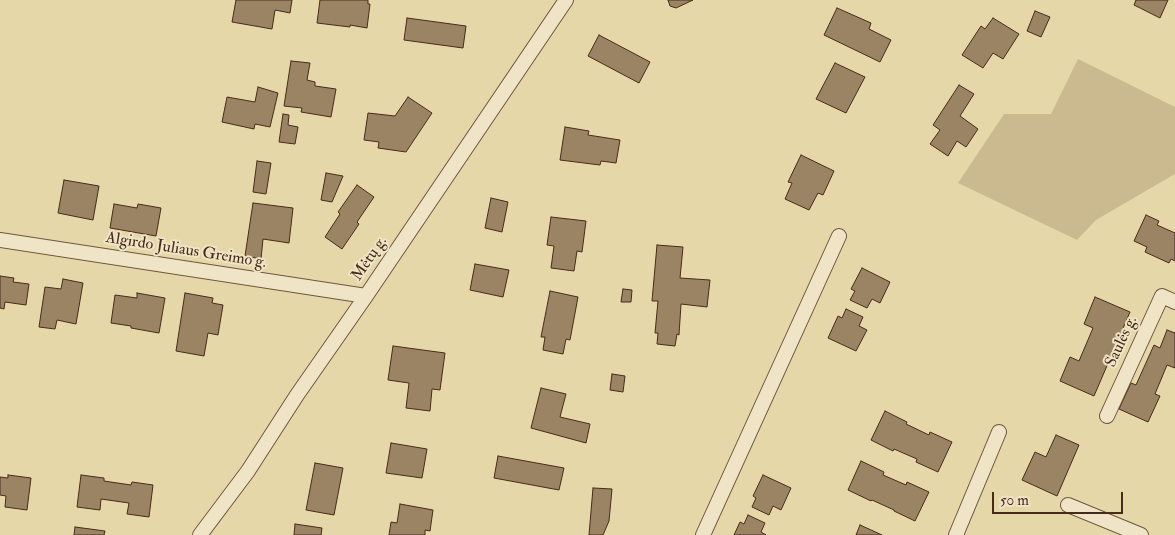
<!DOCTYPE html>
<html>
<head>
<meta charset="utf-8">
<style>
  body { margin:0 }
  #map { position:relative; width:1175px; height:535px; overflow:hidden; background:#e6d7a8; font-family:"IM FELL Double Pica",serif }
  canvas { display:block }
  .scale { position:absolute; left:992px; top:492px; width:131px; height:22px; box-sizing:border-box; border:2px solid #472b1a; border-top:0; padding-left:6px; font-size:15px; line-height:18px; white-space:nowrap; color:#472b1a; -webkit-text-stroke:4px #efe5c6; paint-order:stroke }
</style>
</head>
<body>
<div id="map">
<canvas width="1175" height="535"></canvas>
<div class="scale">50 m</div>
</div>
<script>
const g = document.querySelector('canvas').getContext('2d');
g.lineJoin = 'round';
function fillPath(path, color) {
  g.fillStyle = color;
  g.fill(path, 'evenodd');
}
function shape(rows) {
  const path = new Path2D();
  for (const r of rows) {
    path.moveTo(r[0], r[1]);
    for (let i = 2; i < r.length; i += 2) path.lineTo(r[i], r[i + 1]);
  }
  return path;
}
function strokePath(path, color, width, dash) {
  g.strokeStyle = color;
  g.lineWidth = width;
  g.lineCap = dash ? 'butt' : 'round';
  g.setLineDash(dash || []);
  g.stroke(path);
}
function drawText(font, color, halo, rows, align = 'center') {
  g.font = font + ' "IM FELL Double Pica",serif';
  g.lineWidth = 4;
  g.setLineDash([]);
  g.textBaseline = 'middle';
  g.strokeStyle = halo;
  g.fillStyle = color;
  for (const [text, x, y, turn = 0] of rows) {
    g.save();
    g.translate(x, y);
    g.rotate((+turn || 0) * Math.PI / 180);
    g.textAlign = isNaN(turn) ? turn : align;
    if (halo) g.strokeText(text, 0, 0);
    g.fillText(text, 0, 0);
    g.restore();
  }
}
fillPath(shape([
  [1078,59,1175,107,1175,174,1096,220,1077,240,958,183,1004,114,1051,114]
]), '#cbba90');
const building = shape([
  [236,0,292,0,290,13,275,10,272,29,232,22,236,0],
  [320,0,368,0,368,4,370,4,367,28,350,25,350,27,317,23,320,0],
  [668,0,693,0,676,8,670,6,668,0],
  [1136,0,1168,0,1160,18,1134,5,1136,0],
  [837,8,871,23,869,29,891,40,880,62,824,35,837,8],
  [1035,11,1050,17,1041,37,1027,31,1035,11],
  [407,18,466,26,463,48,404,40,407,18],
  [993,18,1019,34,1003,59,993,53,983,68,962,55,981,26,985,29,993,18],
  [599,35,650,62,639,83,588,56,599,35],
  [291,61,310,63,307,80,315,82,315,86,336,89,331,117,301,112,302,108,284,106,291,61],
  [835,63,865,77,846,113,816,99,835,63],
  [959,85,974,94,960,116,978,129,966,147,957,141,948,156,930,144,940,130,933,125,959,85],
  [258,87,278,93,270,127,255,124,254,129,222,122,227,97,255,102,258,87],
  [408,97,432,113,406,152,378,148,379,142,364,140,368,113,395,116,408,97],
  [283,114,289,115,288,125,298,127,295,144,279,142,283,114],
  [565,127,589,131,588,135,620,140,616,163,601,161,600,165,560,160,565,127],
  [801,155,834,171,823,195,818,193,809,210,785,199,792,183,788,182,801,155],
  [257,161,271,163,266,194,253,192,257,161],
  [326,173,343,176,332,202,321,200,326,173],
  [64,180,99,186,93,220,58,213,64,180],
  [357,185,374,197,357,222,359,224,342,249,325,237,340,214,338,212,357,185],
  [491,198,508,202,502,232,485,228,491,198],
  [253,203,293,208,289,243,263,239,261,259,245,256,253,203],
  [114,204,137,208,138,204,161,208,156,236,110,228,114,204],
  [1146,215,1159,221,1157,225,1175,233,1175,261,1171,259,1169,263,1145,252,1147,247,1134,241,1146,215],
  [551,217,586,221,582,252,577,251,574,271,551,268,554,246,547,245,551,217],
  [657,245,683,247,680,278,710,280,707,307,681,304,679,335,677,334,675,346,657,344,658,333,655,333,658,301,652,301,657,245],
  [475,264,509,270,503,297,470,290,475,264],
  [862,268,890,282,880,303,872,299,867,308,850,300,855,291,851,289,862,268],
  [0,276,14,278,13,282,29,284,26,305,5,302,4,309,0,308,0,276],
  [63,279,83,283,76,324,57,320,55,329,39,327,45,287,61,289,63,279],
  [623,289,632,290,631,302,621,302,623,289],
  [550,291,578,297,570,340,566,339,563,354,543,350,545,337,541,337,550,291],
  [137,293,165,298,159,333,131,328,131,326,111,323,115,295,137,298,137,293],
  [185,293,213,298,212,303,223,305,218,335,208,333,204,356,176,351,185,293],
  [1095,297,1130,312,1094,396,1060,381,1070,357,1079,361,1093,328,1084,324,1095,297],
  [846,309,863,317,859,326,867,330,856,351,828,338,838,316,842,318,846,309],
  [1167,330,1175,333,1175,368,1167,365,1155,394,1160,396,1148,422,1119,409,1131,383,1136,385,1154,345,1160,348,1167,330],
  [393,346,445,353,440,390,432,389,430,411,406,408,409,383,388,380,393,346],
  [612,374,625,376,623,392,610,390,612,374],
  [541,388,566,394,560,417,590,424,586,443,531,428,541,388],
  [885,411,907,422,906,424,929,435,930,432,952,442,938,472,916,462,917,459,894,449,893,451,871,440,885,411],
  [1056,435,1079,445,1057,496,1022,480,1035,452,1046,457,1056,435],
  [391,443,427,449,422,478,386,473,391,443],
  [498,456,564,468,559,490,494,478,498,456],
  [861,461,884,472,883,475,906,485,907,482,929,492,915,521,894,511,894,510,872,500,871,501,848,490,861,461],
  [315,463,343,468,334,515,306,510,315,463],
  [8,475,31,478,27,510,5,507,6,496,0,495,0,477,8,478,8,475],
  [81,475,104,478,104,481,131,485,132,482,153,485,149,517,127,514,129,503,101,499,100,510,77,507,81,475],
  [763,475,791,488,781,510,773,506,769,515,752,507,756,498,753,496,763,475],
  [593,488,612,489,609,521,603,535,589,535,593,488],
  [400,504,433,510,430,531,425,530,425,535,389,535,391,522,397,523,400,504],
  [748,515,765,523,761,532,766,535,734,535,740,522,744,524,748,515],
  [295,524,322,528,321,535,294,535,295,524],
  [860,525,882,535,856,535,860,525],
  [75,527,105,531,104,535,74,535,75,527]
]);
fillPath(building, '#9a8464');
strokePath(building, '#472b1a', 1);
const minor = shape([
  [0,240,366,296],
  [1107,416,1162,296,1175,302],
  [1068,505,1141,535],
  [200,535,248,471,297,395,366,296,566,0],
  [703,535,839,236],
  [956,535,999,432]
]);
strokePath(minor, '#6f563e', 16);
strokePath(minor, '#efe5c6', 14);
drawText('16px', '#472b1a', '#efe5c6', [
  ["Algirdo Juliaus Greimo g.",186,251,9],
  ["Mėtų g.",370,259,-56],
  ["Saulės g.",1122,342,-65]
]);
</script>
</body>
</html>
